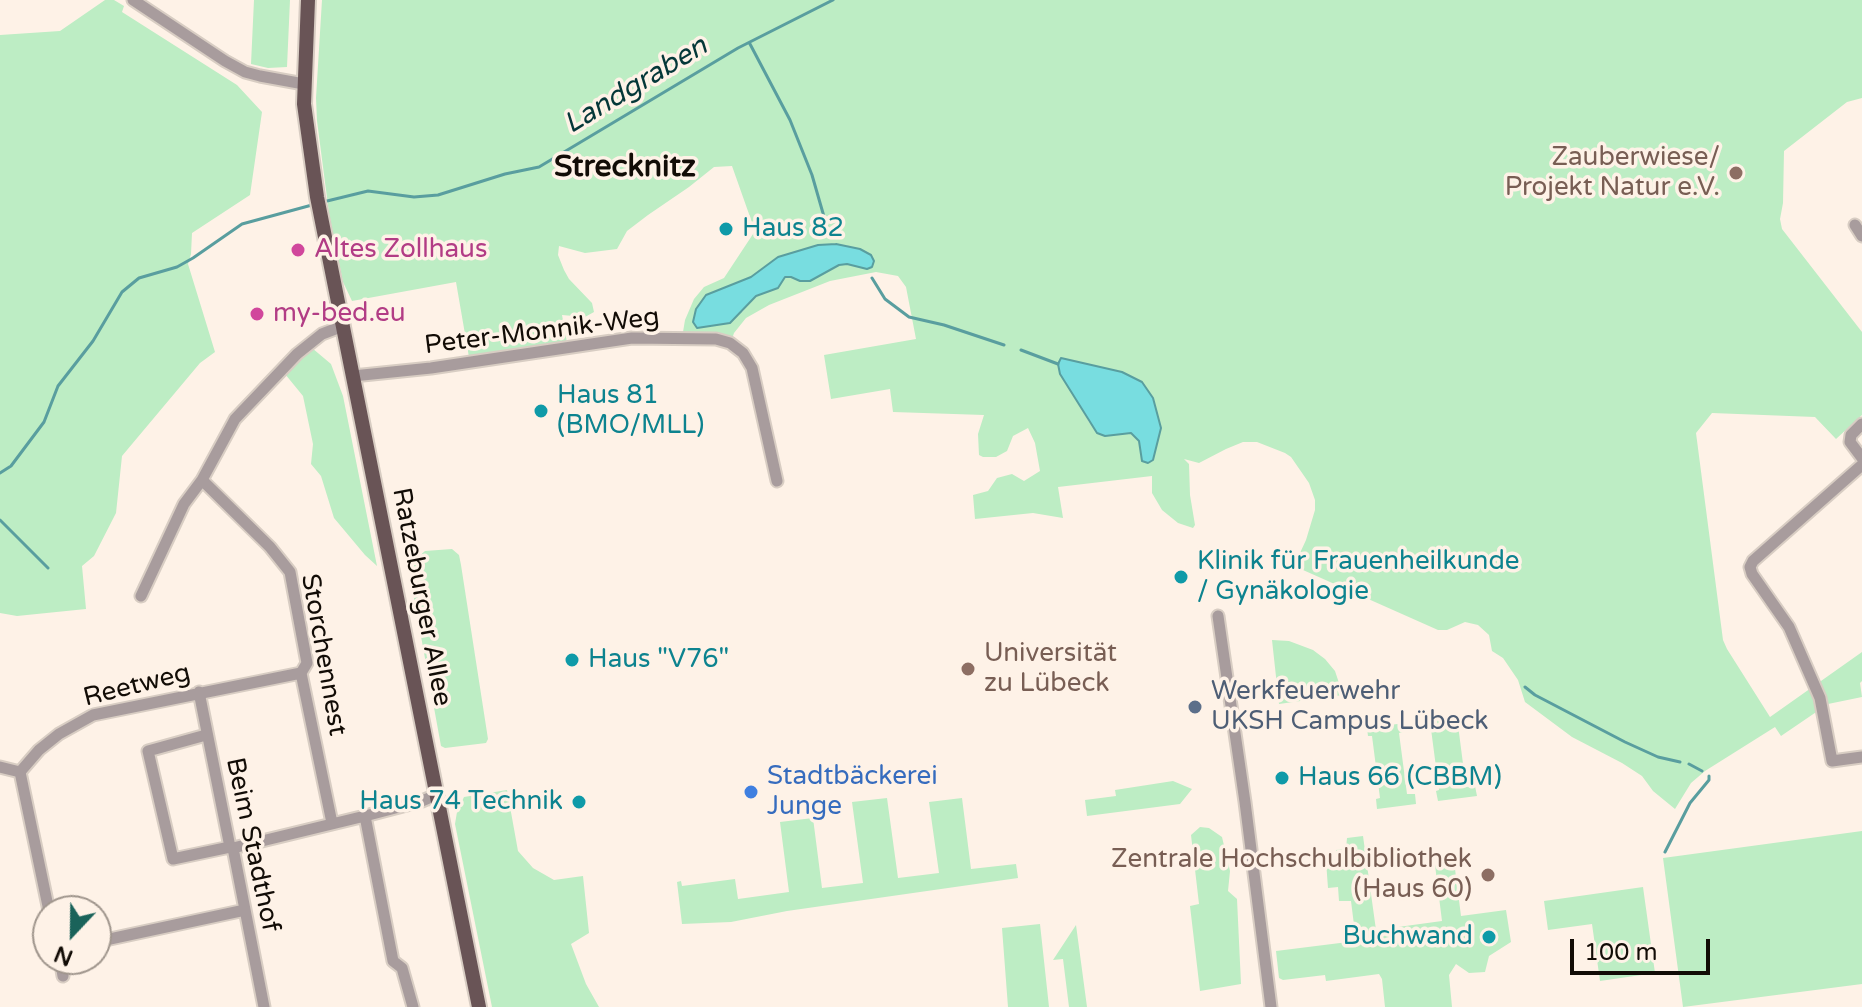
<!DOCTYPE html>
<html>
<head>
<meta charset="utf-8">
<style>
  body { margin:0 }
  #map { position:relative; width:1862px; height:1007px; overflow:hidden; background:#fef2e7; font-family:"Varela Round",sans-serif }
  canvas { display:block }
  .north { position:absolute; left:32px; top:895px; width:80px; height:80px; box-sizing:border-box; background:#fef2e7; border:2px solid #a0968d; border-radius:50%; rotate:202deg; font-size:22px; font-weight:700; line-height:32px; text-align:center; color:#120c06 }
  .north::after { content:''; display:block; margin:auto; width:28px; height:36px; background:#1a635a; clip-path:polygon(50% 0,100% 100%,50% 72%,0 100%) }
  .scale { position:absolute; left:1570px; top:939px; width:140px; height:36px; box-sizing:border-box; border:4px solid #120c06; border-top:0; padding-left:10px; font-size:24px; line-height:28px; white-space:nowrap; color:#120c06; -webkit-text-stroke:6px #fef2e7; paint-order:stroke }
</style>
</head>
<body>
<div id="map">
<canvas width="1862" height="1007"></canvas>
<div class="north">N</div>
<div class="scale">100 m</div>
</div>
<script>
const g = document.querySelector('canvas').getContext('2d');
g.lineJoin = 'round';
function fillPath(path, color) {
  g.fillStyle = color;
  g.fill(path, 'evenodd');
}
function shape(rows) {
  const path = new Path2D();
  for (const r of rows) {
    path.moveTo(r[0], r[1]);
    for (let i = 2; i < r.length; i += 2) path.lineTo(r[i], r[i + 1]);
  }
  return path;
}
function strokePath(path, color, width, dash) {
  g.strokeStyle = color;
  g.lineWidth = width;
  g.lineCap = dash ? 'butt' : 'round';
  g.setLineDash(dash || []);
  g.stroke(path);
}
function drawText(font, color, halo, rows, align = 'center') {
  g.font = font + ' "Varela Round",sans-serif';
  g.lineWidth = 7;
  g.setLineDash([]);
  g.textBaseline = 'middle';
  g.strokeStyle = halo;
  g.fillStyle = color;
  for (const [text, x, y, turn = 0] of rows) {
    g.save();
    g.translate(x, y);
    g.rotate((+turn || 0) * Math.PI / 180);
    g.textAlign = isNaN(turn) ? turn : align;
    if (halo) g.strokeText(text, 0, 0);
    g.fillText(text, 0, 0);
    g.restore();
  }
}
fillPath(shape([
  [105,0,114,0,124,6,122,12,237,85,262,112,250,195,192,233,191,254,188,264,215,352,200,363,122,456,116,513,94,556,82,566,86,609,17,616,0,613,0,35,60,31],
  [254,0,290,0,287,67,268,68,251,64],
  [322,0,1862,0,1862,98,1847,102,1784,151,1783,203,1780,219,1782,229,1862,332,1862,415,1836,439,1815,417,1712,413,1696,433,1723,640,1727,649,1770,717,1862,652,1862,681,1860,683,1862,697,1828,704,1781,736,1775,727,1705,771,1691,783,1675,809,1653,791,1642,776,1622,763,1572,737,1525,702,1518,680,1503,658,1492,651,1489,635,1478,625,1465,622,1447,630,1438,630,1294,566,1306,540,1315,510,1315,500,1309,483,1291,457,1285,453,1257,442,1243,442,1226,449,1199,463,1184,459,1189,464,1190,495,1195,525,1193,528,1178,523,1162,510,1152,493,1152,476,1058,487,1063,518,1033,513,975,519,973,495,988,491,997,478,1012,474,1024,481,1040,471,1035,443,1028,428,1013,436,1007,451,996,457,983,457,979,455,978,434,984,415,893,412,890,389,831,399,824,355,916,339,906,287,898,276,876,272,830,281,769,305,746,318,734,333,731,342,682,338,685,320,694,299,704,287,724,278,755,231,732,166,714,167,689,187,648,215,627,231,617,249,585,253,559,246,558,255,564,270,569,279,592,303,594,312,585,317,562,315,568,348,470,363,456,282,352,301,343,282,329,213,317,121,316,98],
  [818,245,844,245,860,249,871,255,867,269,847,264,839,265,810,281,800,281,791,277,785,277,778,288,756,296,742,312,706,295,751,277,778,257],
  [1060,359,1122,372,1161,428,1153,460,1139,441,1131,433,1105,436,1089,422,1077,401],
  [312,348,331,364,343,396,377,566,365,555,334,518,321,476,311,464,313,444,303,396,285,374],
  [452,549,459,555,461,565,488,739,486,743,445,748,441,746,410,576,417,558,425,551],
  [1272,640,1289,641,1313,650,1325,659,1335,671,1343,695,1279,704],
  [1465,716,1466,724,1458,725,1466,787,1475,786,1477,796,1438,801,1436,791,1439,790,1431,729,1427,729,1426,721],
  [1405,723,1406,731,1399,733,1407,794,1415,794,1416,804,1377,809,1376,799,1380,798,1372,736,1368,736,1367,728],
  [1173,781,1192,789,1180,804,1087,816,1085,800,1116,796,1115,790],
  [507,790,518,851,533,868,554,880,583,876,589,933,571,944,586,984,599,1007,492,1007,455,824,457,812,464,797],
  [887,798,898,878,939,873,929,802,962,798,971,869,1016,864,1018,878,787,911,731,922,682,924,677,882,681,881,682,886,735,879,738,899,789,892,780,822,813,818,822,888,863,883,852,802],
  [1200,827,1209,828,1222,837,1230,871,1228,891,1237,899,1241,984,1200,991,1190,906,1199,904,1191,835],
  [1862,831,1862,984,1683,1007,1663,858],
  [1363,836,1376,930,1442,921,1435,865,1454,861,1461,916,1506,910,1511,942,1489,956,1485,972,1469,973,1456,964,1449,975,1452,1007,1385,1007,1382,979,1379,974,1326,981,1325,975,1283,980,1279,978,1276,951,1356,941,1351,901,1339,901,1338,887,1328,888,1326,861,1337,859,1336,850,1346,849,1347,838],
  [1643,887,1655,973,1600,981,1592,924,1548,930,1544,901],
  [1040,924,1049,1007,1008,1007,1002,928],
  [1076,925,1087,1007,1069,1007,1063,959,1053,960]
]), '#bdedc4');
const water = shape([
  [836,244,860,249,871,255,874,261,872,267,867,269,847,264,839,265,810,281,800,281,791,277,785,277,778,288,756,296,730,323,697,328,693,322,696,309,706,295,751,277,778,257,818,245,836,244],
  [1061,358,1122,372,1142,382,1153,398,1161,428,1153,460,1148,463,1142,461,1139,441,1131,433,1105,436,1097,433,1060,374,1058,364,1061,358]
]);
fillPath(water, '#78dde0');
strokePath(water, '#599e9f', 2);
strokePath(shape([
  [750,44,790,120,812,175,829,234],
  [323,202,368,191,414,197,438,195,505,174,539,167,738,48,833,0],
  [872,278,885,299,909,317,944,325,1004,345],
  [1021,350,1058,364],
  [0,473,11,466,44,422,58,386,93,341,122,292,139,278,177,267,193,258,242,224,312,205],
  [0,520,48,568],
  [1525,687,1535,695,1625,742,1658,757,1680,762],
  [1689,764,1702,771],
  [1665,852,1690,803,1709,780,1709,776]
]), '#599e9f', 3);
const minor = shape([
  [133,0,225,61,245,72,260,76,304,84],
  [1855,225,1862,236],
  [353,376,431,368,632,338,716,339,730,343,743,353,752,368,777,481],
  [1862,424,1851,435,1850,442,1862,458],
  [1862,465,1753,561,1750,567,1752,574,1789,627,1820,698,1832,761,1862,757],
  [202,480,270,547,290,572,307,663,301,673,332,823],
  [141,596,184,504,202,480,235,419,297,354,322,334,343,326],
  [1218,616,1245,802,1271,1007],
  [199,692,230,847,233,848,264,1007],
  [206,735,148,751,173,859,230,847],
  [0,767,20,772,39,750,59,734,93,715,301,673],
  [20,772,49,911],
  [365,816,393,961,402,968,413,1007],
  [233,848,365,816,422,801,436,795],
  [96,942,245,910],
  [60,959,63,976]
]);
const major = shape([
  [308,0,304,104,317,197,479,1007]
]);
strokePath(minor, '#d8cdc3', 15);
strokePath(major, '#d8cdc3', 18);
strokePath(minor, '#a89c9d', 11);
strokePath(major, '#695456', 14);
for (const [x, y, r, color] of [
  [1736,173,8,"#8d6e63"],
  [726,229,8,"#0f9aa8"],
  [298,250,8,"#d1479c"],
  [257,314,8,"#d1479c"],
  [541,411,8,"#0f9aa8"],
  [1181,577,8,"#0f9aa8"],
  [572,660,8,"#0f9aa8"],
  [968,669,8,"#8d6e63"],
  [1195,707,8,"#5c6f8a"],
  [1282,778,8,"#0f9aa8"],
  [751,792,8,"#3f7fe0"],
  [579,802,8,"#0f9aa8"],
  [1488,875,8,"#8d6e63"],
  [1489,937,8,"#0f9aa8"]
]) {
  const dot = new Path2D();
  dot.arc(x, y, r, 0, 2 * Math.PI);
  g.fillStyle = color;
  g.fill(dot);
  strokePath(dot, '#fef2e7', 3);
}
drawText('26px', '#785e54', '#fef2e7', [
  ["Zauberwiese/",1720,158],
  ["Projekt Natur e.V.",1720,188],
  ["Universität",984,654,"left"],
  ["zu Lübeck",984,684,"left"],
  ["Zentrale Hochschulbibliothek",1472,860],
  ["(Haus 60)",1472,890]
], 'right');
drawText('26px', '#0d838f', '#fef2e7', [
  ["Haus 82",742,229],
  ["Haus 81",557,396],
  ["(BMO/MLL)",557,426],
  ["Klinik für Frauenheilkunde",1197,562],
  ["/ Gynäkologie",1197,592],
  ["Haus \"V76\"",588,660],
  ["Haus 66 (CBBM)",1298,778],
  ["Haus 74 Technik",563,802,"right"],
  ["Buchwand",1473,937,"right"]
], 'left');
drawText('26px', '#b23c85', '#fef2e7', [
  ["Altes Zollhaus",314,250],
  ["my-bed.eu",273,314]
], 'left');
drawText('26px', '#120c06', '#fef2e7', [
  ["Peter-Monnik-Weg",542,332,-7],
  ["Ratzeburger Allee",421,597,79],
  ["Storchennest",323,655,80],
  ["Reetweg",137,686,-14],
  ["Beim Stadthof",252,845,78]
]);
drawText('26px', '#4e5e75', '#fef2e7', [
  ["Werkfeuerwehr",1211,692],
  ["UKSH Campus Lübeck",1211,722]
], 'left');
drawText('26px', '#366cbe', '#fef2e7', [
  ["Stadtbäckerei",767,777],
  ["Junge",767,807]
], 'left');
drawText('italic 28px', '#043738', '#fef2e7', [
  ["Landgraben",636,86,-31]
]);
drawText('bold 30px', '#120c06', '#fef2e7', [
  ["Strecknitz",625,168]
]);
</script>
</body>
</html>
